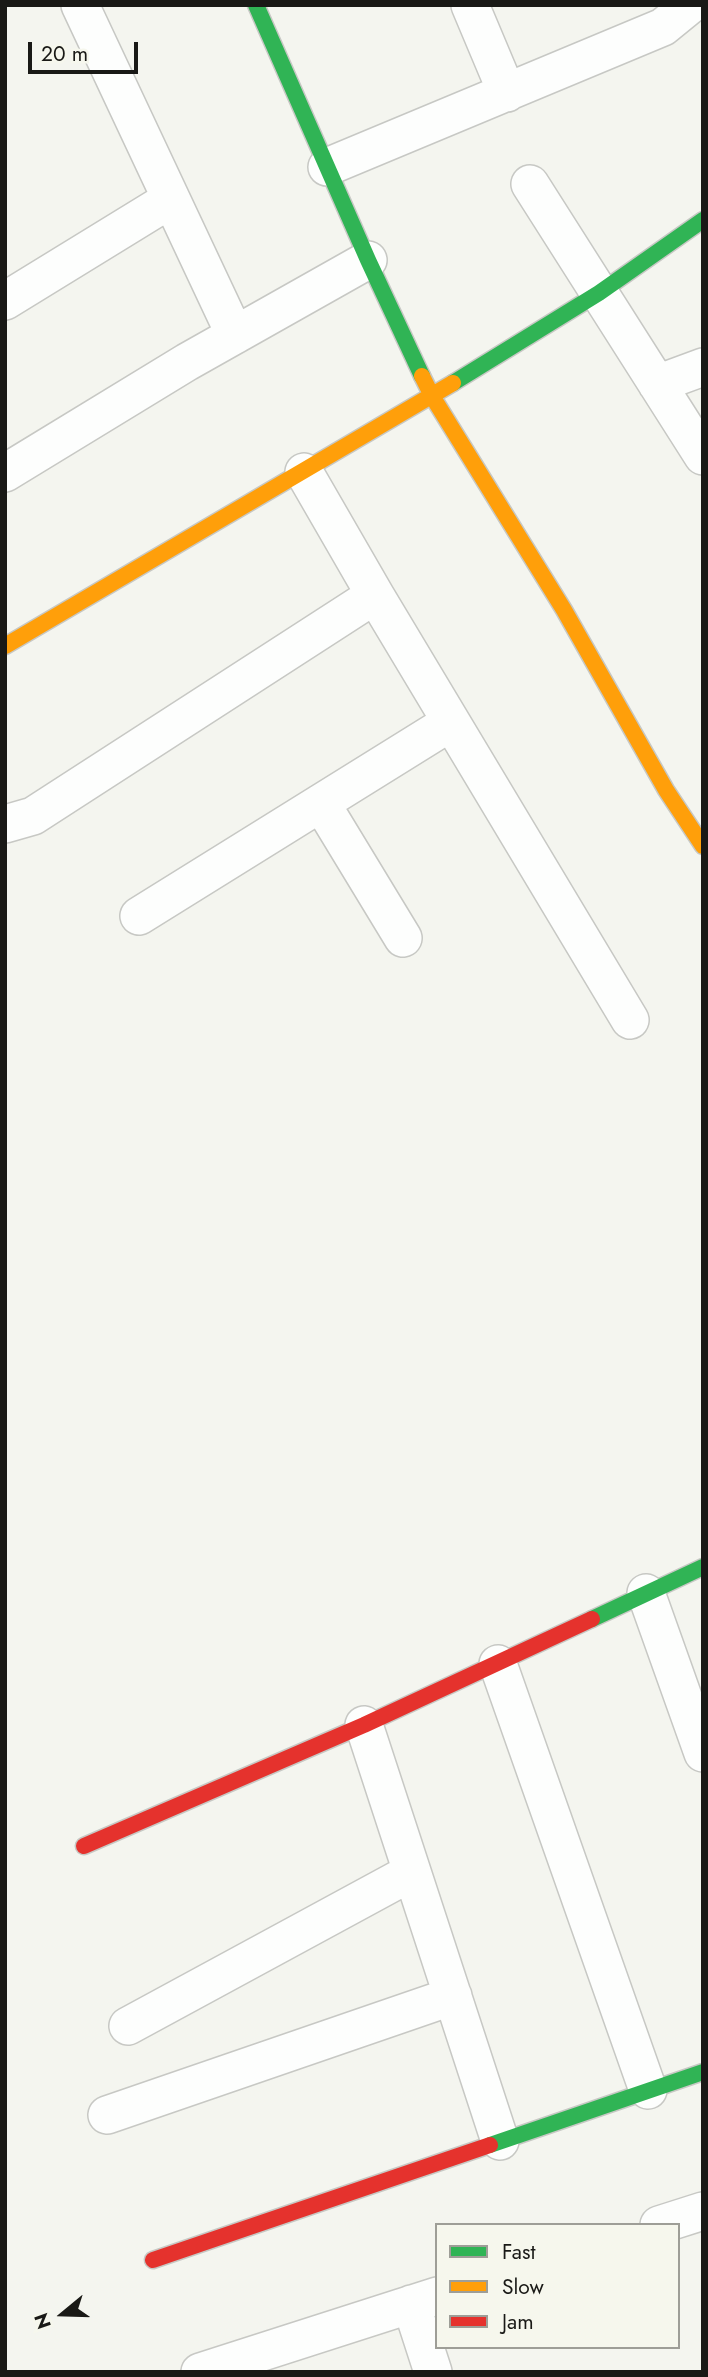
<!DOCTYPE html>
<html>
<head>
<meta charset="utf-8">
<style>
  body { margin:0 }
  #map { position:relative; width:708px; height:2377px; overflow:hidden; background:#f4f5ef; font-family:Jost,sans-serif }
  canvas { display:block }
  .frame { position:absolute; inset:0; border:7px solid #191916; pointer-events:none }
  .legend { position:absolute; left:435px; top:2223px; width:245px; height:126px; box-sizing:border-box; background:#f6f7ed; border:2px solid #9e9e97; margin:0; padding:9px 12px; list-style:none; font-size:21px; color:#191916 }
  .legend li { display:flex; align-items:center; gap:14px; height:35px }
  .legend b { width:35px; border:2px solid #9e9e97 }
  .north { position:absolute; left:28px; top:2279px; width:70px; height:70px; -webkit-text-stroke:5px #f6f7ed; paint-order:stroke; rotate:251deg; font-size:19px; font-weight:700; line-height:28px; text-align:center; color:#191916 }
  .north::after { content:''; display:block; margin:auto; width:24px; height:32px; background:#191916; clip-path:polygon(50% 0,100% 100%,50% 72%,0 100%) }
  .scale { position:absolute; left:28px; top:42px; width:110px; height:32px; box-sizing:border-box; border:4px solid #191916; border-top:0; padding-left:9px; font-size:21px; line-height:24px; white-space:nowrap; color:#191916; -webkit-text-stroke:5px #f6f7ed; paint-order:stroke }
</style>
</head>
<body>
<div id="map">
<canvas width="708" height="2377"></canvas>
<div class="frame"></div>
<ul class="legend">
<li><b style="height:9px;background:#30b455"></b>Fast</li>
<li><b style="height:9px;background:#ff9f0a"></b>Slow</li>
<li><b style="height:9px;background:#e5322d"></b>Jam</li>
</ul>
<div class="north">N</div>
<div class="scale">20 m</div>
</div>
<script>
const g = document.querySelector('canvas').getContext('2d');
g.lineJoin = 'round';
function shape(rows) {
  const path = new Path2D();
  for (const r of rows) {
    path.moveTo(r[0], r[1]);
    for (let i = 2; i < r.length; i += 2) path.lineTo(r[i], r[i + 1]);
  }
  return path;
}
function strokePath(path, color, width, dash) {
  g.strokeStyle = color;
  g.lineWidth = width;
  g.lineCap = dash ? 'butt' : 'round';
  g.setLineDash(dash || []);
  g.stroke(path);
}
const street = shape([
  [80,5,235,335],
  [470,5,507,93],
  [327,167,663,27,690,5],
  [530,184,703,456],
  [5,301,171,199],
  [657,384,703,367],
  [304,472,375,595,630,1020],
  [5,473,187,362,368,260],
  [321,803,403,938],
  [5,824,33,816,375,595],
  [139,916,451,722],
  [646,1593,703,1753],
  [498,1664,648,2090],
  [364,1725,500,2141],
  [128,2026,412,1872],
  [107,2115,453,1996],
  [659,2225,703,2211],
  [411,2304,433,2372],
  [200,2372,437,2296]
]);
const fast = shape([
  [256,5,368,260,422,376],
  [453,383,599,293,703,220],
  [592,1619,703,1567],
  [490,2145,703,2072]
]);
const slow = shape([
  [422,376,432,396,564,610,666,790,703,846],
  [5,646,453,383]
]);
const jam = shape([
  [84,1846,364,1725,592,1619],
  [153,2260,490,2145]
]);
strokePath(street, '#c7c8c4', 40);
strokePath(fast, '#c7c8c4', 19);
strokePath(slow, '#c7c8c4', 19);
strokePath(jam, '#c7c8c4', 19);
strokePath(street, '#fdfefd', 37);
strokePath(fast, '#30b455', 16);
strokePath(slow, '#ff9f0a', 16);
strokePath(jam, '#e5322d', 16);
</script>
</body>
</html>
